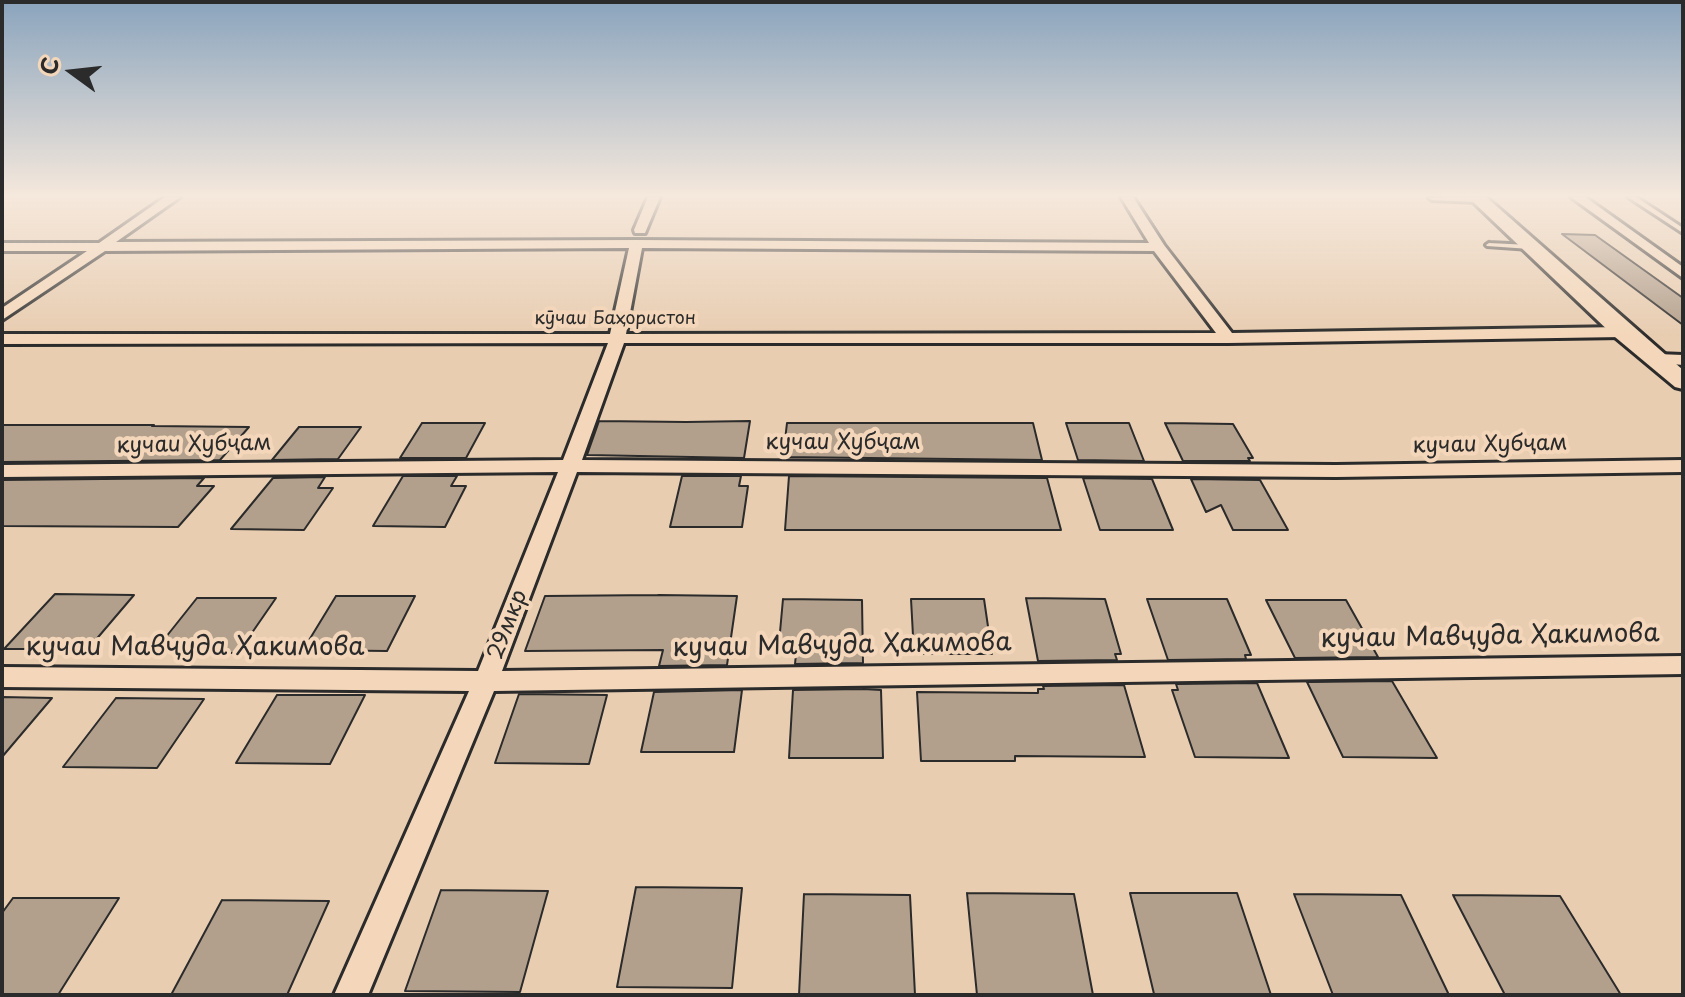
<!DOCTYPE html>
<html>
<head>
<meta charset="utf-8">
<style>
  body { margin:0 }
  #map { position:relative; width:1685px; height:997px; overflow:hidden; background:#e8cdb1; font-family:"Playpen Sans",sans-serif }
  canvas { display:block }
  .frame { position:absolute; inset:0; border:4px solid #2b2b2b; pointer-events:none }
  .north { position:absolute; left:32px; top:32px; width:80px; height:80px; -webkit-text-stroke:6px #f4d7ba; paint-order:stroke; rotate:285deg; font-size:22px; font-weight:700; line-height:32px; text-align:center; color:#2b2b2b }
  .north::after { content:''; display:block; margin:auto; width:28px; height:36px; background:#2b2b2b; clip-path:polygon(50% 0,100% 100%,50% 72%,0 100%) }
</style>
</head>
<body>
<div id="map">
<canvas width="1685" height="997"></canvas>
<div class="frame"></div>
<div class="north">С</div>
</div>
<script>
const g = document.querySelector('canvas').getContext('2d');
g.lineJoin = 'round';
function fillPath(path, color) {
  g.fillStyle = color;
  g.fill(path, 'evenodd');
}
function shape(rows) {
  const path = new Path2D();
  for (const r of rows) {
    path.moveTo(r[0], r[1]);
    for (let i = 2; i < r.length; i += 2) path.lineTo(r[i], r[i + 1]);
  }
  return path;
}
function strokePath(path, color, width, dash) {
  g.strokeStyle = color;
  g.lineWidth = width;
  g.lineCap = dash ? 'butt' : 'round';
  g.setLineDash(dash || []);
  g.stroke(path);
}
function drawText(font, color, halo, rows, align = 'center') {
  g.font = font + ' "Playpen Sans",sans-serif';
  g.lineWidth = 8;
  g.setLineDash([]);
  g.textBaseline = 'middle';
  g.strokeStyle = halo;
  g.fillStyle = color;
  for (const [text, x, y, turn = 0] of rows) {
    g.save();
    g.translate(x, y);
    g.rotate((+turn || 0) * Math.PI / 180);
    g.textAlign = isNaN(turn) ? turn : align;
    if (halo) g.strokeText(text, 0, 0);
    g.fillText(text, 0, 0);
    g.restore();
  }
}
const building = shape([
  [1562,234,1595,235,1683,298,1683,325,1562,234],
  [599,421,686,422,750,421,744,458,587,455,599,421],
  [422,423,485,423,466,458,400,458,422,423],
  [787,423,1033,423,1042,460,783,457,787,423],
  [1066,423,1129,423,1144,461,1078,460,1066,423],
  [1165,423,1233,424,1253,458,1248,458,1250,461,1183,461,1165,423],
  [2,425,154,425,152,426,249,427,220,460,2,462,2,425],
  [299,427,361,427,338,459,272,460,299,427],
  [403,476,457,476,451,486,466,486,445,527,373,526,403,476],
  [682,476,741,476,739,486,748,486,742,527,670,527,682,476],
  [789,476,1047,478,1061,530,785,530,789,476],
  [325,477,318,488,333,488,304,530,231,529,273,478,325,477],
  [204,478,197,486,214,486,178,527,2,526,2,480,204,478],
  [1083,478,1152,479,1173,530,1100,530,1083,478],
  [1191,479,1260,480,1288,530,1233,530,1221,505,1206,512,1191,479],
  [55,594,134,595,88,649,4,649,55,594],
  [658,595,737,596,727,665,659,666,663,650,525,651,545,596,658,595],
  [336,596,415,596,387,651,303,650,336,596],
  [197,598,276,598,238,653,154,652,197,598],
  [1026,598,1105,599,1121,654,1115,654,1117,660,1038,661,1026,598],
  [783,599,862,600,863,663,795,664,796,654,778,654,783,599],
  [911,599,984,599,992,654,914,654,911,599],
  [1147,599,1227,599,1251,655,1245,655,1246,659,1168,660,1147,599],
  [1266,600,1346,600,1378,657,1295,658,1266,600],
  [1392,681,1437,758,1343,757,1307,682,1392,681],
  [1257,683,1289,758,1195,757,1172,690,1178,690,1176,684,1257,683],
  [1124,685,1145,757,1015,756,1015,761,921,761,917,692,1038,693,1038,689,1044,689,1043,686,1124,685],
  [863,689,881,690,883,758,789,758,793,690,863,689],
  [742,690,734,752,641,752,654,692,742,690],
  [519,694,607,695,589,764,495,763,519,694],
  [277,695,365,695,330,764,236,763,277,695],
  [2,697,52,698,2,757,2,697],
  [116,698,204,699,157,768,63,767,116,698],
  [636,887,742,888,732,988,617,987,636,887],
  [441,890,548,891,520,992,405,991,441,890],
  [967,893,1074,894,1093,995,977,995,967,893],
  [1130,893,1237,893,1271,995,1154,994,1130,893],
  [804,894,910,895,915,995,799,995,804,894],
  [1294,894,1401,895,1449,995,1333,995,1294,894],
  [1453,895,1560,896,1621,995,1505,995,1453,895],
  [13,898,119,898,58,995,2,995,2,913,13,898],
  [222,900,329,901,287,995,171,995,222,900]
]);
fillPath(building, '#b3a08c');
strokePath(building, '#2b2b2b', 2);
const service = shape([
  [1461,197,1479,198,1482,200,1479,202,1432,200,1429,198,1461,197],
  [1628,197,1636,197,1683,228,1683,233,1628,197],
  [1489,243,1530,245,1533,247,1530,249,1487,246,1486,245,1489,243]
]);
const minor = shape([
  [165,197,180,197,116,242,636,240,1149,243,1121,197,1133,197,1164,245,1232,333,1623,327,1631,332,1623,337,1228,343,624,343,582,460,1336,465,1683,460,1683,472,1336,477,577,472,502,671,1683,656,1683,674,494,691,368,995,334,995,469,691,2,687,2,667,478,671,558,472,2,477,2,465,563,460,608,343,2,344,2,334,610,334,629,248,105,251,2,320,2,308,87,251,2,251,2,243,99,243,165,197],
  [642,248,1154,251,1216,333,626,334,642,248],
  [648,197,660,197,645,233,635,233,634,230,648,197],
  [1571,197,1585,197,1683,267,1683,278,1571,197],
  [1657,354,1683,355,1683,365,1651,362,1649,359,1657,354]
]);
const secondary = shape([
  [1468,197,1486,197,1683,370,1683,389,1675,387,1615,337,1468,197]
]);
strokePath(service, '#2b2b2b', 6);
strokePath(minor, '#2b2b2b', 6);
strokePath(secondary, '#2b2b2b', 6);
fillPath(service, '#f4d7ba');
fillPath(minor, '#f4d7ba');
fillPath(secondary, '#f4d7ba');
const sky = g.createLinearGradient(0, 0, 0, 337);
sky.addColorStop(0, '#8aa4bd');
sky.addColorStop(0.58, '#f5e8dc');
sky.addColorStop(1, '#f5e8dc00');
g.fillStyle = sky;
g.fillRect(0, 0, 1685, 337);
drawText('18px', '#2b2b2b', '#f4d7ba', [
  ["кӯчаи Баҳористон",615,319]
]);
drawText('22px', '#2b2b2b', '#f4d7ba', [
  ["кучаи Хубҷам",843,443],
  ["кучаи Хубҷам",194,445,-1],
  ["кучаи Хубҷам",1490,445,-1],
  ["29мкр",508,625,-69]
]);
drawText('26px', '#2b2b2b', '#f4d7ba', [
  ["кучаи Мавҷуда Ҳакимова",1490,637,-1],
  ["кучаи Мавҷуда Ҳакимова",842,646,-1],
  ["кучаи Мавҷуда Ҳакимова",195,648]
]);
</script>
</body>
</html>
